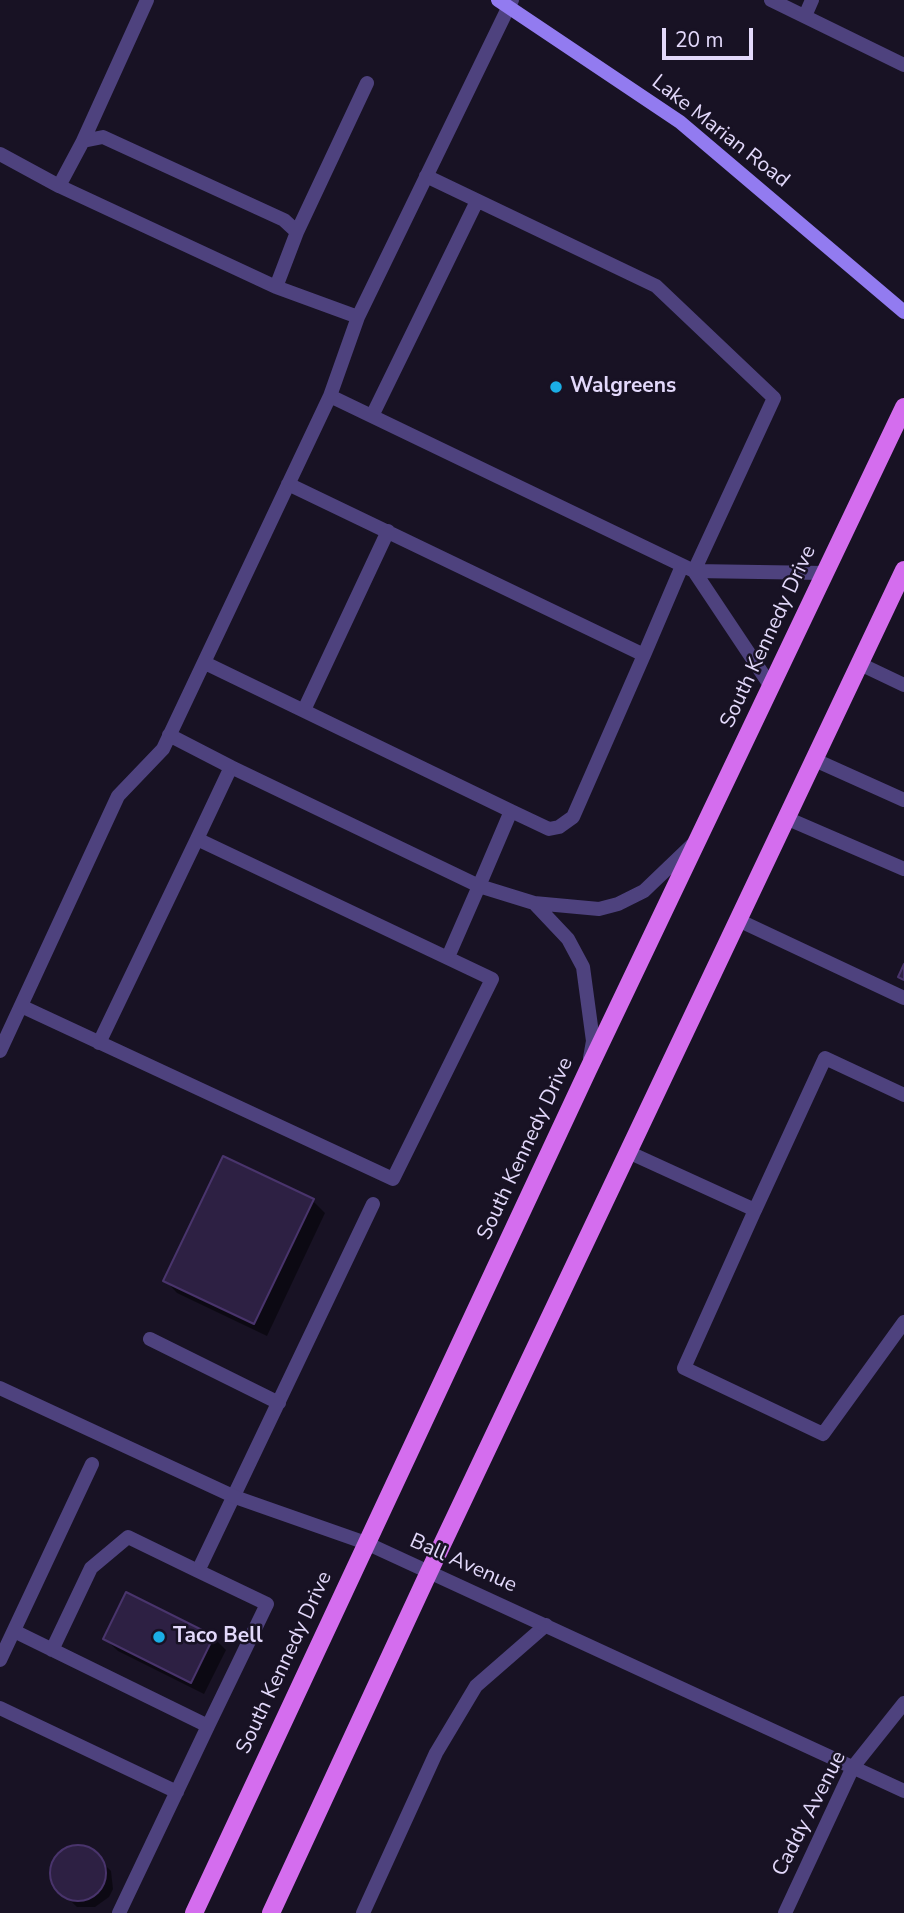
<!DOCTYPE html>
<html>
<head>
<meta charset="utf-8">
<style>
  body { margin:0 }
  #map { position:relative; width:904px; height:1913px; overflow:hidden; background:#181224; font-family:"Nunito Sans",sans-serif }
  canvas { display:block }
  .scale { position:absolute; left:662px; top:28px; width:91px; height:32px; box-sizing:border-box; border:4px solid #e3d9fb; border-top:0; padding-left:9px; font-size:21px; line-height:24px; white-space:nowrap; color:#e3d9fb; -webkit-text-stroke:5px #181224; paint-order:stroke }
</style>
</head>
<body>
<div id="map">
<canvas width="904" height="1913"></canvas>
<div class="scale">20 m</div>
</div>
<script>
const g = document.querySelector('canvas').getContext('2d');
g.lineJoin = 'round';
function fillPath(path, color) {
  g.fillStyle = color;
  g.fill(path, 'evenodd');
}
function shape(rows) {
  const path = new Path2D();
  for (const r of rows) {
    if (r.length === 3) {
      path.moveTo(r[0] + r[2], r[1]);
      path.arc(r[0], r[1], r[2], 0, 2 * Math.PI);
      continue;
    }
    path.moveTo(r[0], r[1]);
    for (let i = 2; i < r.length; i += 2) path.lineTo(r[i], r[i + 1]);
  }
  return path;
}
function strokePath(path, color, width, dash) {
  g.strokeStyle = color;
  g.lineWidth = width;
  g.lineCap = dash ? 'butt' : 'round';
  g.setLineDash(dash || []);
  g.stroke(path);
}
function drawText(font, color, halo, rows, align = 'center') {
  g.font = font + ' "Nunito Sans",sans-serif';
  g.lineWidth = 5;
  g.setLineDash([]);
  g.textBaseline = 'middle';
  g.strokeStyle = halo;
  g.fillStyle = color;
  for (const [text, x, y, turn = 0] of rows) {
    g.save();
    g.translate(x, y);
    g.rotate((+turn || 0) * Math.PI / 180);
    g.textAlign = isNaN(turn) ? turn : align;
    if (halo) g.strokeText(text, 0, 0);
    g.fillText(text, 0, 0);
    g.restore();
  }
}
fillPath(shape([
  [313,1201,325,1213,267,1336,177,1293,165,1280],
  [213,1637,226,1650,204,1694,118,1651,105,1639],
  [81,1846,89,1849,111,1871,113,1889,109,1897,95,1907,77,1907,55,1886,52,1879,53,1862,65,1849]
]), '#0007');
const building = shape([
  [904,964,904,980,898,977,904,964],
  [223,1156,314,1199,254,1324,163,1281,223,1156],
  [126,1592,214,1636,191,1683,103,1639,126,1592],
  [78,1873,28]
]);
fillPath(building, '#2d2043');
strokePath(building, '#49346c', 2);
strokePath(shape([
  [771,0,904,65],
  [805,16,812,0],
  [83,141,147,0],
  [0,154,59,186,276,287,358,317],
  [59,186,83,141,103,137,284,220,297,232,276,287],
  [297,232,367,83],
  [330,396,694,571,774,398,656,286,426,176],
  [372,416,477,201],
  [288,484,644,655,573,817,559,827,549,829,511,811],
  [644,655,682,566],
  [205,663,511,811,479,886,534,903],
  [860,664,904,685],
  [770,685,694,571,824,573],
  [304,710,388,531],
  [815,760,904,800],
  [231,767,479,886,448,957],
  [786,818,904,869],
  [738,920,904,998],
  [21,1006,393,1179,492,979,197,839,231,767,169,735],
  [99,1043,197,839],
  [0,1051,118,796,163,749,330,396,358,317,512,0],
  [590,1058,593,1041,583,967,568,939,534,903,599,909,618,904,644,891,692,845],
  [628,1152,755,1210,684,1368,823,1434,904,1322],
  [755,1210,825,1058,904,1095],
  [150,1339,279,1403],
  [14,1631,208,1726,267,1604,198,1571],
  [52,1650,91,1568,128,1537,198,1571,373,1204],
  [0,1660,92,1464],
  [0,1708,177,1792],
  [119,1913,208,1726],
  [363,1913,436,1753,476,1686,546,1625]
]), '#4e427e', 14);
strokePath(shape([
  [0,1388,235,1497,366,1543,904,1791],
  [785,1913,853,1767,904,1703]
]), '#4e427e', 14);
strokePath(shape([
  [498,0,680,122,904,312]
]), '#927bf0', 14);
strokePath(shape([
  [194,1913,587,1072,904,407],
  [271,1913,429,1572,904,570]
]), '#d46dee', 18);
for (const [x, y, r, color] of [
  [556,387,7,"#1baee5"],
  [159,1637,7,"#1baee5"]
]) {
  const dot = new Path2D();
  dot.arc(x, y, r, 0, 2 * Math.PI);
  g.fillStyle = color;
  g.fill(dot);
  strokePath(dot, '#181224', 2.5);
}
drawText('21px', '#e3d9fb', '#181224', [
  ["Lake Marian Road",720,132,38],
  ["South Kennedy Drive",769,637,-65],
  ["South Kennedy Drive",526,1149,-65],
  ["Ball Avenue",463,1564,24],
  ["South Kennedy Drive",285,1663,-65],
  ["Caddy Avenue",810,1814,-63]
]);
drawText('bold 21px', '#e3d9fb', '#181224', [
  ["Walgreens",570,387],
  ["Taco Bell",173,1637]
], 'left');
</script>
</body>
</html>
